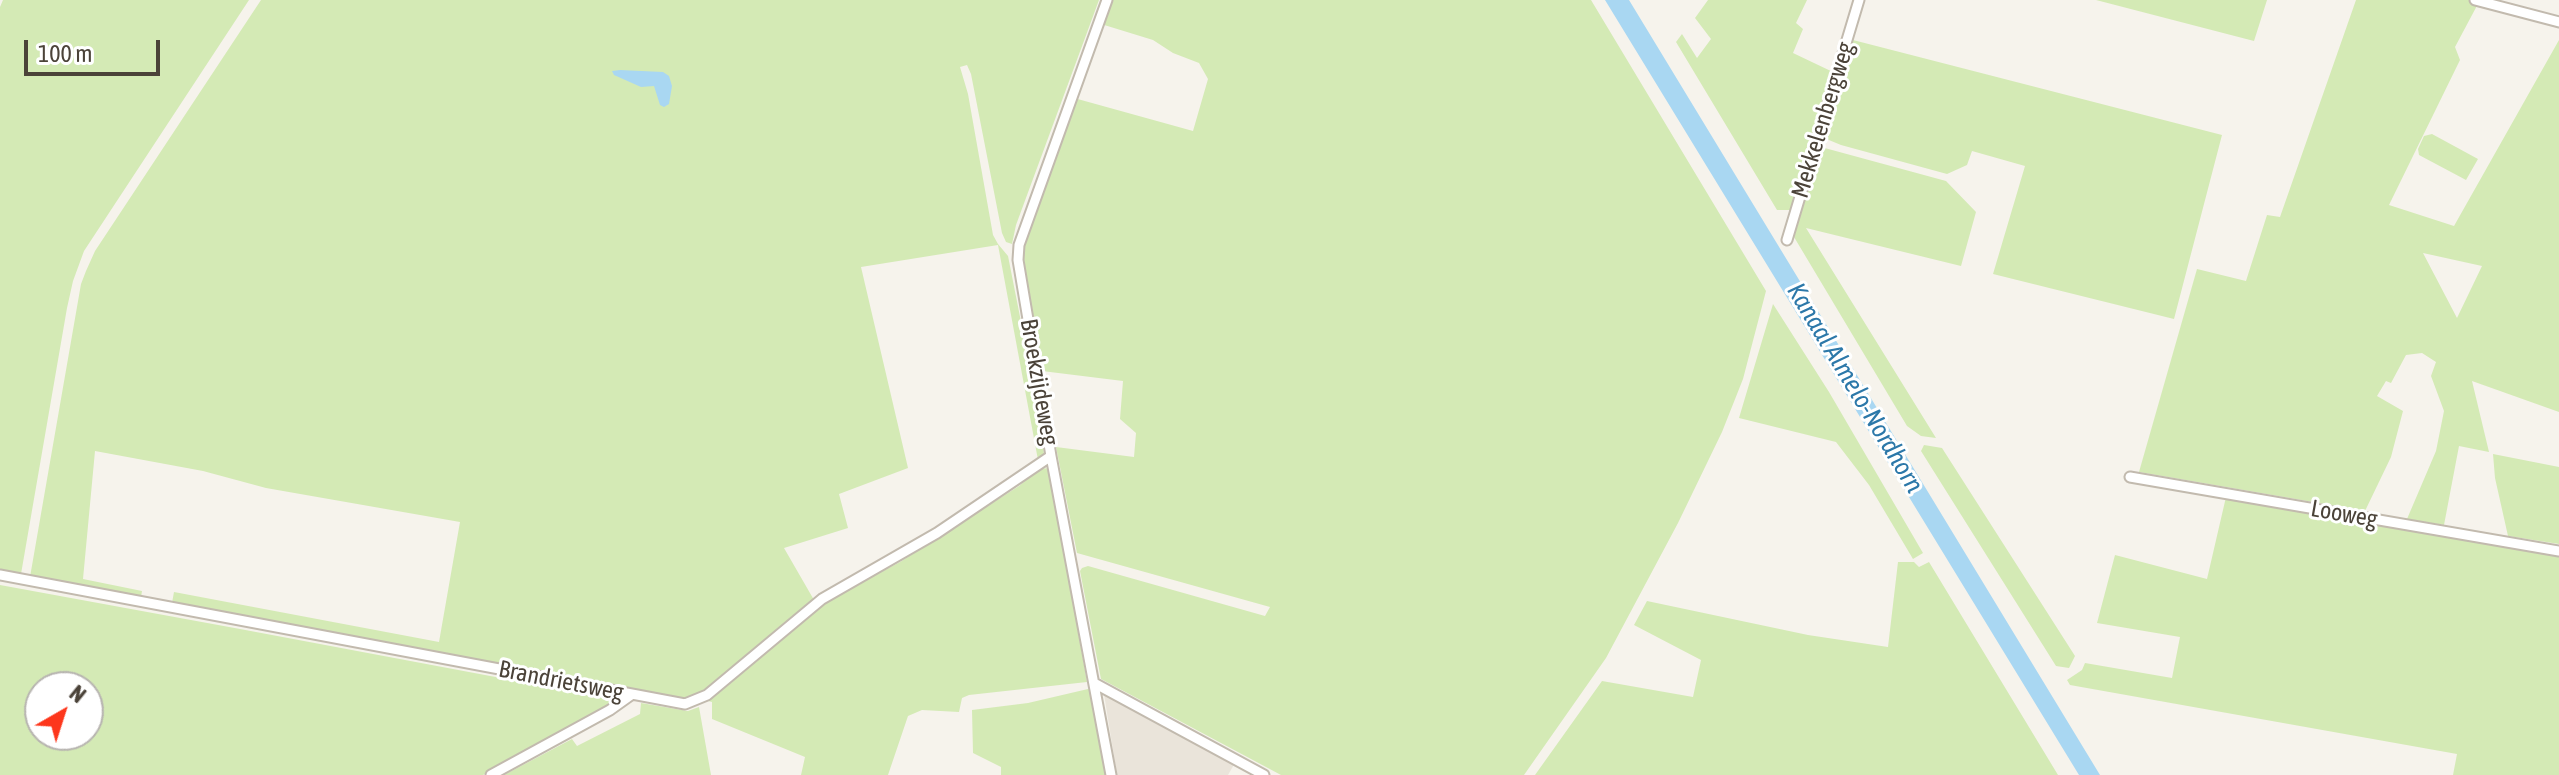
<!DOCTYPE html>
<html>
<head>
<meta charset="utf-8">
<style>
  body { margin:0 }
  #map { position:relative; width:2559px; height:775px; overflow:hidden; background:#f6f3ec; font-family:"Asap Condensed",sans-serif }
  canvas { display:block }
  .north { position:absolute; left:24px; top:671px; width:80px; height:80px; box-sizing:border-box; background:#fff; border:2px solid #b7b4b0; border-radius:50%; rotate:39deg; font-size:22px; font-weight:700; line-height:32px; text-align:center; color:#4b4339 }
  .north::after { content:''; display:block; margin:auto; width:28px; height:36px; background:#fd371c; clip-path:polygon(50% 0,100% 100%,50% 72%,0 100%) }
  .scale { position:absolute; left:24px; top:40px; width:136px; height:36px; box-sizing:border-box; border:4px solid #4b4339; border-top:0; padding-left:10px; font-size:24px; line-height:28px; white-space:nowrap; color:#4b4339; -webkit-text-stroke:6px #fff; paint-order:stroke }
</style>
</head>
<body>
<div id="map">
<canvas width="2559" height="775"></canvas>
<div class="north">N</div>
<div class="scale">100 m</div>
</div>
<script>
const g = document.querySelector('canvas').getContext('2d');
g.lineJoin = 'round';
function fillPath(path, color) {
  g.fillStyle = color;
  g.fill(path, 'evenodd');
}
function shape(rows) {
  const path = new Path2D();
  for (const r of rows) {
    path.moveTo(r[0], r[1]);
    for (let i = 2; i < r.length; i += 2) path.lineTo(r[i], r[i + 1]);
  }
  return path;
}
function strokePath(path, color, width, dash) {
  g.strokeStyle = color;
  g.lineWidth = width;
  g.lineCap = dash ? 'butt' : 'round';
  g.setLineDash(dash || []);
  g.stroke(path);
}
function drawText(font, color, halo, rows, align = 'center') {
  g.font = font + ' "Asap Condensed",sans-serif';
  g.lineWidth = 6;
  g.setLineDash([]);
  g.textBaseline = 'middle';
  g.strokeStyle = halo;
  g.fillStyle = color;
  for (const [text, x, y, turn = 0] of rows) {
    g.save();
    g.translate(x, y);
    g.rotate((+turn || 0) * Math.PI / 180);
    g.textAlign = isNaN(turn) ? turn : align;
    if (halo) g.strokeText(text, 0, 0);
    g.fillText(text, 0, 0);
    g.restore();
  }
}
fillPath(shape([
  [1104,694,1236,761,1228,775,1117,775]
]), '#eae4da');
fillPath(shape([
  [3,0,249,0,84,251,73,281,67,308,21,574,0,570,0,7],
  [261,0,1099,0,1016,225,1012,244,1006,242,1002,233,971,74,967,65,960,67,968,94,993,235,998,244,1008,256,1040,418,1044,454,1038,460,998,245,861,267,908,468,839,494,848,528,784,548,814,600,697,700,686,702,172,603,174,592,439,642,460,522,266,488,203,471,95,451,83,579,142,591,141,597,30,577,81,284,86,271,95,251],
  [1111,0,1591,0,1766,291,1743,379,1722,432,1678,523,1606,658,1524,775,1281,775,1101,679,1080,571,1082,568,1088,566,1265,616,1270,607,1077,553,1056,447,1134,457,1136,433,1120,419,1123,381,1042,371,1022,266,1026,228,1074,98,1193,131,1208,79,1199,63,1173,53,1153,40,1101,24],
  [1708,0,1807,0,1796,23,1803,29,1793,53,1835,73,1794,210,1777,210,1676,42,1682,34,1697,58,1711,39,1695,18],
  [2096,0,2267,0,2254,41],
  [2356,0,2480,0,2455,47,2460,60,2389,205,2454,226,2559,40,2559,412,2472,381,2489,452,2459,446,2444,525,2407,519,2436,451,2444,411,2431,376,2436,362,2422,353,2406,355,2391,383,2386,381,2377,396,2403,411,2391,457,2365,511,2139,472,2197,269,2246,281,2267,215,2280,217],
  [2423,253,2482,266,2457,318],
  [1853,40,2222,135,2174,319,1993,274,2025,166,1972,151,1967,165,1947,174,1841,145,1824,138],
  [2432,134,2478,159,2466,180,2419,155,2418,149,2424,136],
  [1821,147,1946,181,1976,212,1961,266,1806,228,1936,438,1921,436,1907,426,1794,237],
  [1773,304,1829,392,1923,553,1913,559,1869,485,1836,442,1739,418],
  [1924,445,1942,448,2075,656,2069,668,2056,666,1921,451],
  [2493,454,2559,467,2559,544,2508,536,2495,478],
  [1049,468,1087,682,969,695,962,698,959,712,922,710,908,716,888,775,801,775,805,757,712,719,712,702,708,701,818,608,838,595,900,562,1019,486,1039,469],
  [2226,497,2559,554,2559,775,2453,775,2457,754,2070,685,2067,680,2082,670,2085,663,2172,678,2180,637,2097,623,2115,555,2207,579],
  [1898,562,1914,562,1919,567,1929,562,2058,775,1535,775,1602,681,1693,697,1701,660,1634,625,1647,601,1808,635,1888,647],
  [0,585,240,629,618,700,483,775,0,775],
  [40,687,88,687,88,735,40,735],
  [1088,689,1093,690,1108,775,1001,775,1001,767,973,753,972,710,1028,703],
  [641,703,688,711,699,707,711,775,504,775,572,739,577,746,640,714]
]), '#d4eab5');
fillPath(shape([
  [1605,0,1629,0,2100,775,2079,775],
  [620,70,663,72,669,76,672,86,669,104,664,107,660,105,654,86,641,87,614,75,612,71]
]), '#a9d7f2');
const street = shape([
  [1107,0,1019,245,1018,260,1051,456,1111,775],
  [2475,0,2559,22],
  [1787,240,1859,0],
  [2130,477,2559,551],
  [0,575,685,704,707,695,822,599,937,533,1051,456],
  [1094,683,1264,775],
  [491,775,610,710,631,695]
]);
strokePath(street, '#c2baae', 13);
strokePath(street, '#fff', 9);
drawText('24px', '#4b4339', '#fff', [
  ["Mekkelenbergweg",1823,120,-73],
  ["Broekzijdeweg",1039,382,80],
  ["Looweg",2344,514,10],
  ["Brandrietsweg",561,681,11]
]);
drawText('italic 26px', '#2c78a9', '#fff', [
  ["Kanaal Almelo-Nordhorn",1855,388,59]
]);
</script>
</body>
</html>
